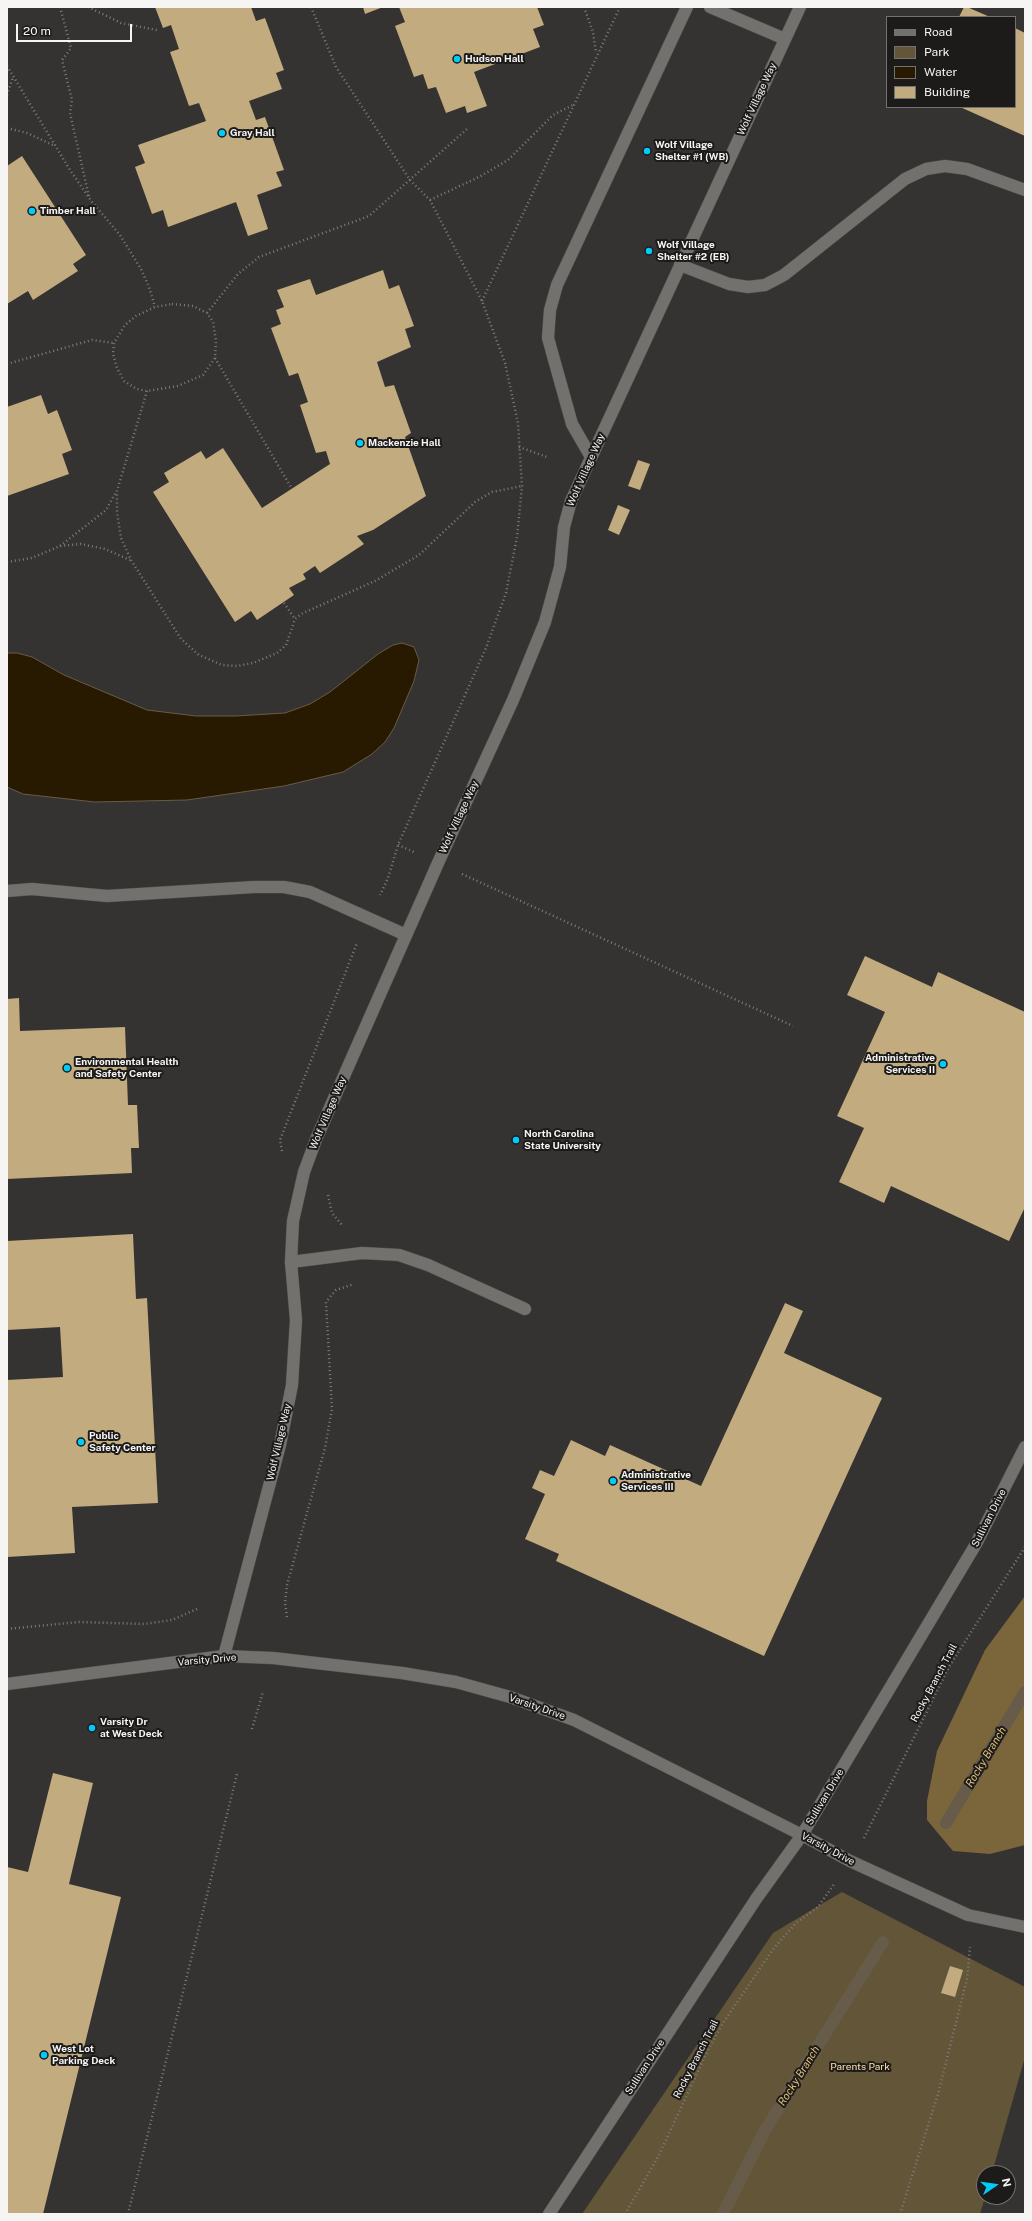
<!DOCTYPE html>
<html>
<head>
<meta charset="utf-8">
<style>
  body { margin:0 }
  #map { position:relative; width:1032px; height:2221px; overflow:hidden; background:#353331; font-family:"Public Sans",sans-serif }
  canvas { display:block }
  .frame { position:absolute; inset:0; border:8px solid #f6f5f3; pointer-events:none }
  .legend { position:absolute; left:886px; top:16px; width:130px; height:92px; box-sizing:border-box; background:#1c1b1a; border:1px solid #737271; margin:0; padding:5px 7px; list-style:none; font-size:12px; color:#f6f5f3 }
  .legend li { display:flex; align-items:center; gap:8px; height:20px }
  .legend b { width:20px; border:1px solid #737271 }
  .north { position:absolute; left:976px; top:2165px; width:40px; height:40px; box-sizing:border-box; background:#1c1b1a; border:1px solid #737271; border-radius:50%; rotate:77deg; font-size:11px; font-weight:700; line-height:16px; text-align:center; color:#f6f5f3 }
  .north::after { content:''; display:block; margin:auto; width:14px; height:18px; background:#00cbf9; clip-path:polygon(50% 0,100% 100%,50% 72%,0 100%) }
  .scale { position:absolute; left:16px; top:24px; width:116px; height:18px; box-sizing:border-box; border:2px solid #f6f5f3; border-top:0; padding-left:5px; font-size:12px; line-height:14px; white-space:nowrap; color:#f6f5f3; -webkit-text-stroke:3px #1c1b1a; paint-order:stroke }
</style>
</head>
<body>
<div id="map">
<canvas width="1032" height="2221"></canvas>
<div class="frame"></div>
<ul class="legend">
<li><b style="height:5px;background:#73716e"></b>Road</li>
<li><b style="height:11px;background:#635538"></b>Park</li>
<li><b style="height:11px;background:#281a00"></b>Water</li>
<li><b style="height:11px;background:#c2ab7f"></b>Building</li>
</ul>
<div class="north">N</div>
<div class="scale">20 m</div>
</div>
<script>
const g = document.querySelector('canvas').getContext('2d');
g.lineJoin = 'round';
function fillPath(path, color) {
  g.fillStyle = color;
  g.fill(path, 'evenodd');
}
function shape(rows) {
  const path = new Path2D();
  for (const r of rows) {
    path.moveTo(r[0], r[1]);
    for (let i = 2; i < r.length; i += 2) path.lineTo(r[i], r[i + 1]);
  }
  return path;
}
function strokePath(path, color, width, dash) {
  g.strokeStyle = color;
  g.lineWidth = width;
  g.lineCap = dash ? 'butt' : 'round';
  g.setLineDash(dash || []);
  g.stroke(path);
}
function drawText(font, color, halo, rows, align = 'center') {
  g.font = font + ' "Public Sans",sans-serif';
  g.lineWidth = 4;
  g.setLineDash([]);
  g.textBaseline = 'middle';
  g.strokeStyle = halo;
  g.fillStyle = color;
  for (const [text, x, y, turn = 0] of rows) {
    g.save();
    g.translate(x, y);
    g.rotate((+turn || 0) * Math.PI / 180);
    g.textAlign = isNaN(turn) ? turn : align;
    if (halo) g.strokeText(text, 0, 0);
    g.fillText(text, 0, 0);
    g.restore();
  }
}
fillPath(shape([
  [842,1892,1025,1987,1025,2057,992,2173,984,2173,985,2197,980,2214,582,2214,773,1933]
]), '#635538');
fillPath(shape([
  [1025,1596,1025,1845,990,1854,953,1851,927,1820,927,1801,937,1751,985,1650]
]), '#7b653b');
const water = shape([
  [402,643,414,647,419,660,414,681,394,728,385,742,372,754,343,772,284,786,187,800,95,802,23,794,7,787,7,653,17,653,32,657,64,675,147,710,196,716,236,716,285,713,310,704,330,692,378,654,393,645,402,643]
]);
fillPath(water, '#281a00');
strokePath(water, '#665c49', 1);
strokePath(shape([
  [946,1823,1025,1692],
  [723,2214,765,2130,883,1942]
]), '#665c49', 12);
fillPath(shape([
  [155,7,251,7,256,21,265,18,284,70,276,73,282,89,249,101,256,120,265,117,284,170,276,172,282,186,257,195,268,229,248,236,236,202,168,227,163,210,152,214,135,167,145,163,138,145,206,121,199,103,189,106,170,52,179,49,171,25,163,28],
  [363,7,383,7,365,14],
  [399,7,537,7,544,25,533,29,540,47,474,72,487,106,467,113,465,106,446,113,436,87,428,89,423,74,414,77,395,26,405,22],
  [964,7,967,7,990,17,959,17],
  [1015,28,1025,33,1025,136,960,107,1015,107],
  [22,156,86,255,73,264,78,271,33,300,28,291,7,304,7,166],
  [383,270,389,289,399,285,414,326,405,329,411,347,377,362,385,387,394,385,411,433,405,437,426,496,373,530,357,536,364,544,320,573,315,566,303,574,306,579,289,588,294,595,257,620,251,611,235,622,153,492,169,482,164,473,201,451,206,459,223,448,262,508,330,464,326,451,316,453,300,405,308,402,298,373,289,376,271,328,281,324,276,310,284,307,277,290,310,279,316,295],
  [41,395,48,414,57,410,72,450,62,454,69,474,7,496,7,407],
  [638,460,650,464,640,490,628,486],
  [618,505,630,510,619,535,608,530],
  [865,956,932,987,938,972,1025,1012,1025,1207,1009,1241,891,1186,884,1203,839,1182,864,1128,837,1116,885,1012,847,995],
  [19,998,20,1031,125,1027,128,1105,137,1105,139,1148,131,1148,132,1173,7,1179,7,999],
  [133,1234,136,1299,147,1298,158,1503,72,1507,75,1553,7,1557,7,1380,63,1377,60,1327,7,1330,7,1241],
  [785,1303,803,1311,784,1353,882,1398,764,1656,556,1561,559,1554,525,1539,545,1494,532,1488,540,1470,554,1476,571,1440,605,1456,610,1445,701,1486],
  [53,1773,93,1783,69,1884,121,1897,43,2214,7,2214,7,1867,28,1872],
  [950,1966,963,1970,955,1997,941,1993]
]), '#c2ab7f');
const service = shape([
  [710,7,785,39],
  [680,265,729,284,748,287,765,285,784,275,905,179,926,169,945,166,967,169,1025,190],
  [591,457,572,424,548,338,550,310,557,285,687,7],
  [7,891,32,889,107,896,254,887,284,887,310,892,406,935],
  [291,1262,362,1253,399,1255,428,1265,525,1309]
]);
const minor = shape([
  [224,1656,280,1445,292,1385,296,1320,291,1262,293,1221,304,1172,317,1137,438,863,513,700,545,622,560,567,564,527,571,501,800,7],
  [802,1835,850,1861,968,1915,1025,1927]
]);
const tertiary = shape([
  [7,1684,224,1656,273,1658,402,1673,456,1682,510,1697,574,1720,802,1835],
  [549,2214,756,1899,802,1835,976,1544,1025,1447]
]);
strokePath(service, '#504f4d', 13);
strokePath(minor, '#504f4d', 13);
strokePath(tertiary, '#504f4d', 13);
strokePath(shape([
  [60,7,71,48,62,60,72,100,70,113,89,197],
  [88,7,121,23,157,30],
  [311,7,336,67,410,180,430,200,482,301,505,363,518,423,522,486,517,537,506,593,486,648,398,845,388,878,380,895],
  [584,7,593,32,596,53],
  [7,66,70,170,92,202,120,235,141,269,149,287,155,307],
  [7,95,13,77],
  [7,128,27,133,55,146],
  [430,200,479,177,508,160,553,115,573,105],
  [482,301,620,7],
  [172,304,193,306,207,313,213,322,216,341,215,358,203,375,178,386,147,391,137,389,124,381,117,368,113,354,114,343,125,325,136,316,155,307,172,304],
  [207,313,238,274,259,257,369,216,467,129],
  [215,358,292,489],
  [7,364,92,340,114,343],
  [147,391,117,491,117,512,121,538,131,560,181,639,199,655,222,665,237,666,253,663,277,653,286,645,295,619,301,614,375,581,419,555,475,502,492,492,522,486],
  [519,447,547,457],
  [60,546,106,510,116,492],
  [7,562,32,558,60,546,81,544,105,549,130,560],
  [284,603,295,619],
  [398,845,414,852],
  [462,874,793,1026],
  [282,1151,280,1140,357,943],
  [328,1195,332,1213,342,1225],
  [287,1617,285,1603,287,1585,325,1448,332,1409,326,1302,336,1290,354,1284],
  [7,1629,79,1622,144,1624,172,1620,197,1609],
  [252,1729,263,1692],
  [864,1838,949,1667,1025,1547],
  [128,2214,237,1774],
  [625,2214,658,2157,708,2050,723,2023,774,1948,796,1923,818,1907,835,1883],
  [900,2214,938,2094,967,1979,970,1947]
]), '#7f7d7b', 2.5, [1, 3]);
strokePath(service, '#73716e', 12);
strokePath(minor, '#73716e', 12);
strokePath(tertiary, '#73716e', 12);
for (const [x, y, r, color] of [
  [457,59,4,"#00cbf9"],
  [222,133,4,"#00cbf9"],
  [647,151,4,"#00cbf9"],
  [32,211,4,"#00cbf9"],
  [649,251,4,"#00cbf9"],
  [360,443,4,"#00cbf9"],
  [943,1064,4,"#00cbf9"],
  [67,1068,4,"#00cbf9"],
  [516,1140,4,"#00cbf9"],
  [81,1442,4,"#00cbf9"],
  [613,1481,4,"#00cbf9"],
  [92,1728,4,"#00cbf9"],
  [44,2055,4,"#00cbf9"]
]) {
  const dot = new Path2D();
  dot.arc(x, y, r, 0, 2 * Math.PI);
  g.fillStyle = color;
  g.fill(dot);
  strokePath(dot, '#1c1b1a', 1.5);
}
drawText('bold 10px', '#f6f5f3', '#1c1b1a', [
  ["Hudson Hall",465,59],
  ["Gray Hall",230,133],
  ["Wolf Village",655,145],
  ["Shelter #1 (WB)",655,157],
  ["Timber Hall",40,211],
  ["Wolf Village",657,245],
  ["Shelter #2 (EB)",657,257],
  ["Mackenzie Hall",368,443],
  ["Administrative",935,1058,"right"],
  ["Services II",935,1070,"right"],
  ["Environmental Health",75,1062],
  ["and Safety Center",75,1074],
  ["North Carolina",524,1134],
  ["State University",524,1146],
  ["Public",89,1436],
  ["Safety Center",89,1448],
  ["Administrative",621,1475],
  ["Services III",621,1487],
  ["Varsity Dr",100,1722],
  ["at West Deck",100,1734],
  ["West Lot",52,2049],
  ["Parking Deck",52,2061]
], 'left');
drawText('10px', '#f6f5f3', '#1c1b1a', [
  ["Wolf Village Way",757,99,-65],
  ["Wolf Village Way",586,470,-66],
  ["Wolf Village Way",459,817,-65],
  ["Wolf Village Way",328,1113,-67],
  ["Wolf Village Way",279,1442,-77],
  ["Sullivan Drive",989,1518,-63],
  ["Varsity Drive",207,1660,-5],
  ["Rocky Branch Trail",934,1683,-62],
  ["Varsity Drive",537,1707,19],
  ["Sullivan Drive",825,1797,-59],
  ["Varsity Drive",828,1849,28],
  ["Rocky Branch Trail",696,2059,-63],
  ["Sullivan Drive",645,2067,-57]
]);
drawText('10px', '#fde0aa', '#1c1b1a', [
  ["Parents Park",860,2067]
]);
drawText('italic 11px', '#e1be7a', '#1c1b1a', [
  ["Rocky Branch",986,1757,-59],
  ["Rocky Branch",799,2076,-58]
]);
</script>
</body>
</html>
